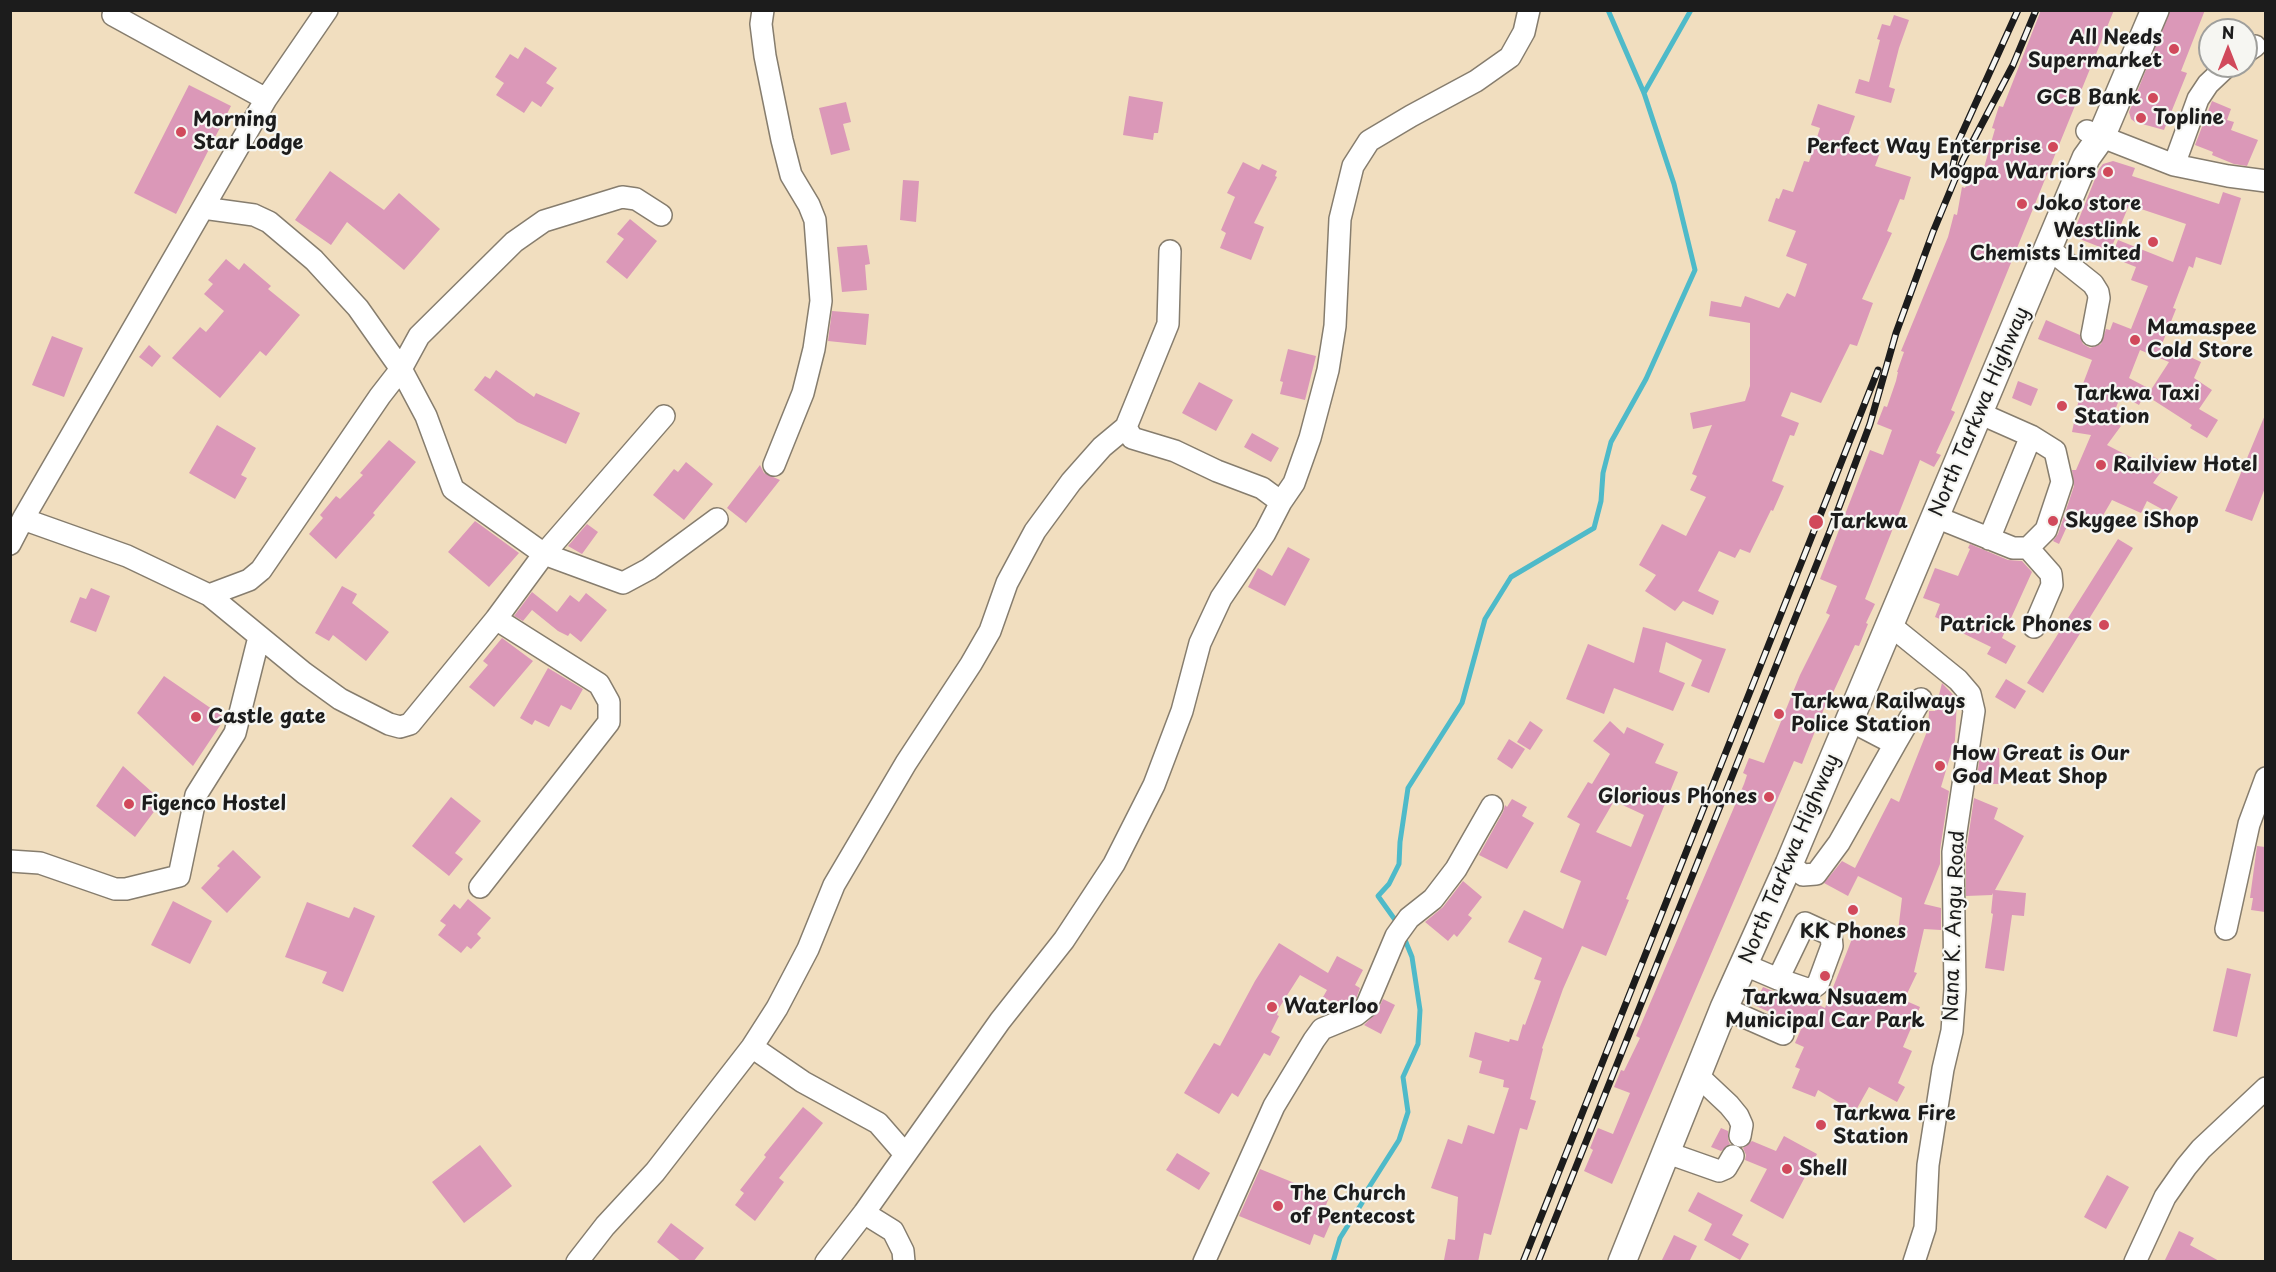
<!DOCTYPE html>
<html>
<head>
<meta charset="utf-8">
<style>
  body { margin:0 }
  #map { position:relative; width:2276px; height:1272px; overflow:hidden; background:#f1debf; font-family:"Playpen Sans",sans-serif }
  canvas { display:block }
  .frame { position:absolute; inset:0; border:12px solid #1c1c1c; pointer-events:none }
  .north { position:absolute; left:2198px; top:18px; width:60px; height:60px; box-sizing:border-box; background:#f6f6f2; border:2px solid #9f9f9c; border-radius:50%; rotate:0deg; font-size:16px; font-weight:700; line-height:24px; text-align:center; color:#1c1c1c }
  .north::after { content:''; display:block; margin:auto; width:21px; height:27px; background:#d1495b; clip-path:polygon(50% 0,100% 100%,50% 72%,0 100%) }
</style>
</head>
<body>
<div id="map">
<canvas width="2276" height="1272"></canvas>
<div class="frame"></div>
<div class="north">N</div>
</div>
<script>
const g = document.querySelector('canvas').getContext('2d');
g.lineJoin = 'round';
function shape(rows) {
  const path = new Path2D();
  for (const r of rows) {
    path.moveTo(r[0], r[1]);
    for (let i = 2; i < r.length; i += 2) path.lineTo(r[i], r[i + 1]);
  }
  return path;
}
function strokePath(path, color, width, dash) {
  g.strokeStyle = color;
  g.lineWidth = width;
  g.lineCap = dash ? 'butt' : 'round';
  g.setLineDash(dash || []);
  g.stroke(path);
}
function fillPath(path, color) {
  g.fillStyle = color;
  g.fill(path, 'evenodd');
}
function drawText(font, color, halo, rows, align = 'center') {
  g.font = font + ' "Playpen Sans",sans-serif';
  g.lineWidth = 4.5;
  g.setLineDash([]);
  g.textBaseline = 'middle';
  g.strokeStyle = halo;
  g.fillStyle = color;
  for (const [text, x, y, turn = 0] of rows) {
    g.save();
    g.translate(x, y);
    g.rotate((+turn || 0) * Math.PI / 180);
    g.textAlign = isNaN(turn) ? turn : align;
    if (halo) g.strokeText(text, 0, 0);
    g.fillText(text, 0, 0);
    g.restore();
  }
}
strokePath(shape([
  [1644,93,1691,10],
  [1398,924,1378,896,1389,884,1399,864,1400,842,1408,788,1462,703,1485,619,1511,577,1594,528,1601,501,1603,473,1611,442,1646,379,1695,270,1674,184,1644,93,1608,10],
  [1333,1262,1340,1238,1362,1203,1366,1192,1399,1140,1408,1112,1403,1077,1418,1044,1420,1010,1412,957,1403,935]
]), '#4ebac9', 5);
fillPath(shape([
  [2041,10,2114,10,1951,410,1955,412,1936,453,1941,455,1934,467,1920,460,1865,599,1875,604,1866,623,1868,624,1859,646,1855,645,1831,697,1829,696,1802,764,1794,761,1612,1184,1584,1171,1593,1150,1590,1148,1598,1128,1613,1134,1630,1093,1614,1087,1621,1070,1624,1071,1640,1038,1636,1036,1744,784,1747,775,1743,773,1749,758,1764,763,1800,675,1830,615,1826,613,1837,586,1820,579,1870,450,1883,455,1892,430,1877,424,1884,406,1887,407,1896,381,1898,372,1897,372,1904,352,1901,351,1948,237,1954,214,1957,215,1962,187,1965,188,1974,167,1983,171,1995,129,1992,128,1999,106,2003,107],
  [2170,10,2205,10,2181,71,2187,73,2164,130,2135,122,2131,119,2129,112],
  [1894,15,1909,20,1899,48,1889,87,1895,89,1891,103,1855,93,1859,79,1869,82,1880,40,1877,39,1882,24,1890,26],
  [525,47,557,68,546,83,554,88,541,107,532,101,524,113,496,95,504,83,495,77,510,54,518,59],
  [189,85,231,106,176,214,134,193],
  [1129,96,1163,102,1158,133,1154,133,1153,140,1123,135],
  [2212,101,2231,109,2227,120,2234,122,2231,130,2258,140,2247,166,2234,164,2212,155,2213,152,2195,145],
  [846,102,851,122,843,124,850,150,831,155,819,108],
  [1818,104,1855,116,1847,139,1881,150,1875,166,1911,177,1904,200,1900,199,1887,231,1892,233,1862,299,1873,303,1857,346,1850,344,1821,403,1791,392,1781,416,1799,423,1794,436,1790,435,1772,481,1784,486,1773,511,1771,510,1750,553,1740,549,1735,558,1719,551,1698,591,1719,601,1713,615,1683,601,1675,611,1645,591,1656,575,1639,565,1662,524,1686,536,1706,497,1690,490,1697,476,1692,474,1712,425,1693,429,1690,413,1745,401,1750,386,1750,323,1709,316,1711,301,1741,307,1745,296,1779,308,1787,293,1795,297,1807,264,1786,256,1796,231,1768,221,1776,198,1779,199,1783,189,1793,192,1804,161,1809,162,1820,128,1811,125],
  [2113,161,2135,168,2132,176,2219,204,2223,192,2241,198,2221,265,2196,257,2193,268,2189,266,2173,308,2176,309,2162,344,2201,362,2194,378,2212,390,2199,409,2218,420,2207,438,2190,428,2192,425,2147,396,2169,362,2140,350,2129,378,2148,388,2139,405,2121,395,2111,420,2121,426,2107,445,2140,462,2147,452,2166,465,2153,483,2178,497,2169,513,2147,501,2141,513,2112,500,2098,524,2074,511,2059,544,2053,541,2058,534,2074,486,2072,470,2076,470,2091,435,2072,432,2081,389,2092,360,2038,339,2046,320,2080,335,2083,344,2090,348,2101,344,2106,329,2110,330,2113,322,2131,329,2148,286,2131,280,2136,267,2111,257,2118,240,2173,262,2186,224,2129,205,2110,251,2072,236,2099,169,2103,164],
  [1243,162,1259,170,1262,164,1277,171,1275,176,1277,177,1254,223,1264,227,1251,260,1220,248,1226,233,1221,230,1235,197,1227,193],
  [330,171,384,210,399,193,440,229,404,270,347,222,331,245,295,220],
  [903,180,919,181,916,222,900,220],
  [630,219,657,241,627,279,606,262,624,239,617,234],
  [867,245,870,264,865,265,867,290,842,292,837,247],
  [226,259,239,270,244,263,271,286,268,289,300,315,266,356,260,351,220,398,172,358,200,327,206,332,224,311,204,294,213,284,208,280],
  [832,311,869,314,866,345,828,341],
  [52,336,83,348,64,397,32,385],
  [149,345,161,356,152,367,139,357],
  [1288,349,1316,356,1305,400,1280,394,1283,382,1280,381],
  [496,370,534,397,536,393,580,413,566,444,517,422,474,390,485,376,490,379],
  [2018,381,2038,389,2031,406,2012,398],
  [1199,382,1233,400,1216,431,1182,413],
  [2265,415,2265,488,2252,521,2225,511],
  [217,425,256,448,241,475,247,478,235,499,189,473],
  [1252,433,1279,448,1271,462,1244,447],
  [389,440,416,462,373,513,375,515,336,559,309,534,323,518,320,515,336,496,340,499,363,475,360,473],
  [686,462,713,484,684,520,653,495,674,469,678,472],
  [760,465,764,473,780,480,746,523,727,508],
  [475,521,519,553,489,587,448,552],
  [587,524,598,532,582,554,568,546],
  [2118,539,2133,548,2043,693,2027,683],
  [1970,544,2008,560,2022,561,2032,572,2002,638,2016,646,2006,664,1987,654,1991,647,1950,627,1952,624,1935,617,1940,604,1923,598,1935,568,1958,576,1970,549,1968,548],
  [1288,547,1310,559,1285,606,1248,587,1258,568,1272,576],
  [342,586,357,594,352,603,389,632,366,661,333,635,329,641,315,633],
  [91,588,110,596,96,632,70,622,80,597,86,599],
  [532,592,557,612,570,595,579,602,586,593,607,610,581,642,570,633,568,636,558,631,532,610,523,621,514,616],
  [1643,627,1726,649,1709,693,1691,686,1702,660,1666,642,1659,672,1685,683,1673,711,1614,688,1604,714,1566,699,1588,644,1634,663],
  [502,638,533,661,494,707,469,687,488,665,483,661],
  [548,668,583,689,571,710,561,705,549,727,535,720,532,725,520,718],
  [164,676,225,718,193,766,137,713],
  [2006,679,2026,691,2015,709,1995,697],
  [1942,683,1957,699,1955,740,1941,787,1949,791,1940,850,1940,864,1924,904,1941,908,1941,930,1924,929,1914,972,1917,973,1904,1000,1920,1007,1903,1047,1912,1051,1898,1083,1905,1087,1897,1102,1869,1087,1855,1112,1818,1090,1815,1097,1792,1088,1800,1069,1795,1067,1804,1047,1795,1043,1802,1027,1754,1005,1763,987,1809,1006,1813,1002,1825,1008,1857,926,1897,940,1902,898,1858,876,1848,896,1824,883,1842,861,1855,868,1891,798,1899,802,1928,729,1929,711,1935,711],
  [1530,721,1543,730,1530,750,1517,742],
  [1610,721,1624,734,1627,727,1664,744,1655,763,1678,772,1626,899,1629,900,1606,956,1582,946,1563,989,1542,1048,1543,1049,1530,1099,1536,1101,1527,1130,1520,1128,1491,1235,1484,1233,1478,1262,1444,1260,1448,1239,1455,1240,1458,1197,1431,1188,1448,1139,1462,1144,1468,1125,1494,1134,1509,1088,1503,1087,1504,1080,1479,1073,1482,1061,1469,1057,1475,1032,1509,1042,1510,1039,1518,1041,1523,1024,1525,1025,1541,981,1534,979,1542,958,1508,942,1524,910,1563,929,1581,881,1560,872,1580,824,1567,817,1588,782,1592,784,1610,754,1593,741],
  [1614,801,1644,815,1631,847,1596,832],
  [1509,739,1525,749,1512,769,1497,759],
  [1981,748,1999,748,2000,784,1976,784],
  [123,766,162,801,135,837,96,806],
  [451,797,481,821,455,853,463,859,449,876,412,846],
  [1974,798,1998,808,1994,819,2024,836,1995,890,2026,893,2024,916,2012,915,2004,971,1985,968,1993,914,1991,913,1993,893,1992,895,1966,896,1966,853],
  [1512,799,1527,807,1522,816,1534,823,1507,869,1479,855,1503,812,1505,805,1507,807],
  [2257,846,2265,847,2265,912,2251,910,2253,898,2250,898],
  [233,850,261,877,227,913,201,888,220,868,217,866],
  [1463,881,1482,897,1468,915,1472,918,1457,937,1454,934,1448,941,1425,922,1443,907],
  [468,899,491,918,477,934,481,938,471,949,467,946,461,953,438,935,446,925,440,921,454,904,460,909],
  [173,901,212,921,190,964,151,945],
  [307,902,349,918,354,907,375,916,343,992,322,983,327,972,285,957],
  [1279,943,1328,973,1337,956,1363,970,1355,985,1360,988,1356,999,1342,1007,1323,997,1327,990,1300,975,1279,1008,1277,1015,1279,1016,1271,1032,1280,1037,1270,1056,1264,1053,1238,1097,1232,1093,1219,1114,1184,1093,1214,1043,1220,1046,1255,981],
  [2227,968,2251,974,2237,1037,2213,1031],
  [1383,999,1395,1005,1381,1034,1364,1025,1377,1012],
  [803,1107,823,1123,779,1178,784,1182,755,1221,735,1205,744,1193,740,1190,766,1157,764,1155],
  [1721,1128,1728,1131,1728,1140,1730,1144,1721,1151,1711,1147],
  [1784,1136,1817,1154,1783,1219,1750,1201,1767,1169,1745,1160,1746,1155,1743,1148,1752,1141,1776,1151],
  [480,1145,512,1186,464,1223,432,1182],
  [1177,1153,1210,1173,1199,1190,1166,1170],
  [1260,1169,1329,1197,1325,1208,1335,1213,1324,1238,1314,1234,1310,1245,1239,1216],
  [2107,1175,2129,1187,2106,1229,2084,1217],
  [1698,1192,1743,1215,1732,1235,1749,1244,1740,1260,1704,1240,1712,1224,1688,1211],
  [671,1223,704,1248,693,1262,682,1262,657,1242],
  [2179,1231,2194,1238,2190,1245,2221,1262,2164,1262],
  [1674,1235,1697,1246,1689,1262,1661,1262]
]), '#db98b8');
const minor = shape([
  [763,10,761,24,765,56,782,140,791,175,809,205,815,220,821,301,814,349,803,393,774,465],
  [113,15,266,99],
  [2246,52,2255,46],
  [2087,131,2174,165,2228,176,2266,181],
  [2174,165,2198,99,2208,84,2227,66],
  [203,208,254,215,269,222,314,260,358,308,401,369,426,416,453,489,544,554,623,583,649,569,717,519],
  [2048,248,2093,284,2098,292,2099,298,2092,335],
  [1170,251,1168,324,1126,427,1132,438,1175,451,1217,471,1262,488,1281,502],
  [1936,517,2013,548,2028,548,2046,530,2062,482,2055,451,2031,436,1979,413],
  [23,519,127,556,209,595,304,673,340,699,389,724,400,727,410,724,496,619,544,554,664,416],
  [1989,539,2031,436],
  [10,544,23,519,266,99,327,10],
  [2028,548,2051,574,2052,585,2034,627],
  [209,595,249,580,261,570,380,396,401,369,419,336,514,242,544,221,622,197,636,199,661,215],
  [1890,625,1958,680,1970,694,1974,711,1953,852,1955,989,1952,1031,1943,1069,1928,1165,1925,1228,1914,1262],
  [1849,720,1895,744,1921,699],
  [10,861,40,863,115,889,126,889,179,876,196,795,235,733,259,637],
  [1789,864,1803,875,1816,874,1839,843,1895,744],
  [480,887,609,722,609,702,599,684,496,619],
  [2226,929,2249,824,2266,778],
  [1745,965,1778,979,1810,990,1818,984,1832,946,1831,935,1805,923,1778,979],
  [1724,1008,1783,1034],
  [752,1047,803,1082,878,1123,905,1154],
  [1696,1074,1729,1105,1738,1116,1742,1125,1740,1136],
  [1665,1152,1719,1171,1726,1168,1733,1156],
  [864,1213,893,1231,903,1251,904,1262],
  [577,1262,605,1226,655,1172,752,1047,777,1008,808,949,834,885,906,763,971,664,990,631,1007,583,1035,531,1071,482,1102,447,1126,427],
  [826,1262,864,1213,1000,1021,1064,940,1114,864,1154,785,1182,711,1200,643,1221,598,1265,533,1281,502,1294,483,1310,438,1328,370,1335,326,1340,219,1353,166,1369,141,1411,116,1476,81,1510,57,1524,32,1529,10],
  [1204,1262,1274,1106,1314,1040,1322,1029,1356,1015,1366,1007,1396,936,1409,918,1433,899,1456,869,1492,806],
  [2135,1262,2165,1197,2186,1167,2201,1149,2266,1088]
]);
const major = shape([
  [1622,1262,1724,1008,1789,864,2086,158,2101,137,2155,10]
]);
strokePath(minor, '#867d6e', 24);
strokePath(major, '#867d6e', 30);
strokePath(minor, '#fff', 21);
strokePath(major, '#fff', 27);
const rail = shape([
  [1951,174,1959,140,2018,10],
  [1523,1262,1878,370],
  [1538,1262,1830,531,1870,424,1896,333,1933,232,1963,160,2013,65,2036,10]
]);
strokePath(rail, '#1c1c1c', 7);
strokePath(rail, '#f6f6f2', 4.5, [14]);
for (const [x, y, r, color] of [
  [2174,49,6,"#d1495b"],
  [2153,98,6,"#d1495b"],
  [2141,118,6,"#d1495b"],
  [181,132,6,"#d1495b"],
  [2053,147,6,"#d1495b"],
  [2108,172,6,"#d1495b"],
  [2022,204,6,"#d1495b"],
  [2153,242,6,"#d1495b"],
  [2135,340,6,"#d1495b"],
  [2062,406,6,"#d1495b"],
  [2101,465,6,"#d1495b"],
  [2053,521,6,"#d1495b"],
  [1816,522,8,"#d1495b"],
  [2104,625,6,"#d1495b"],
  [1779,714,6,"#d1495b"],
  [196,717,6,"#d1495b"],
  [1940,766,6,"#d1495b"],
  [1769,797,6,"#d1495b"],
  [129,804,6,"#d1495b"],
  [1853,910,6,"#d1495b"],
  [1825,976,6,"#d1495b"],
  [1272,1007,6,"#d1495b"],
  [1821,1125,6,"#d1495b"],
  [1787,1169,6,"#d1495b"],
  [1278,1206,6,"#d1495b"]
]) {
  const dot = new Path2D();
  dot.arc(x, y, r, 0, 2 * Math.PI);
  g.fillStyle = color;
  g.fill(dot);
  strokePath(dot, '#f6f6f2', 2);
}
drawText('bold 20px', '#1c1c1c', '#f6f6f2', [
  ["All Needs",2162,38,"right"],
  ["Supermarket",2162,61,"right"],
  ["GCB Bank",2141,98,"right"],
  ["Topline",2153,118],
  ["Morning",193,120],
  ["Star Lodge",193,143],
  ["Perfect Way Enterprise",2041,147,"right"],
  ["Mogpa Warriors",2096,172,"right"],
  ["Joko store",2034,204],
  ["Westlink",2141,231,"right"],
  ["Chemists Limited",2141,254,"right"],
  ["Mamaspee",2147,328],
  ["Cold Store",2147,351],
  ["Tarkwa Taxi",2074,394],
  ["Station",2074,417],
  ["Railview Hotel",2113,465],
  ["Skygee iShop",2065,521],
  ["Tarkwa",1830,522],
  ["Patrick Phones",2092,625,"right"],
  ["Tarkwa Railways",1791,702],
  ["Police Station",1791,725],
  ["Castle gate",208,717],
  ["How Great is Our",1952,754],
  ["God Meat Shop",1952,777],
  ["Glorious Phones",1757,797,"right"],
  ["Figenco Hostel",141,804],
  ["KK Phones",1853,932,"center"],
  ["Tarkwa Nsuaem",1825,998,"center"],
  ["Municipal Car Park",1825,1021,"center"],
  ["Waterloo",1284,1007],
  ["Tarkwa Fire",1833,1114],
  ["Station",1833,1137],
  ["Shell",1799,1169],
  ["The Church",1290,1194],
  ["of Pentecost",1290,1217]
], 'left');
drawText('20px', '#1c1c1c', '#f6f6f2', [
  ["North Tarkwa Highway",1980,412,-67],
  ["North Tarkwa Highway",1790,859,-67],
  ["Nana K. Angu Road",1955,926,-88]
]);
</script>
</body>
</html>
